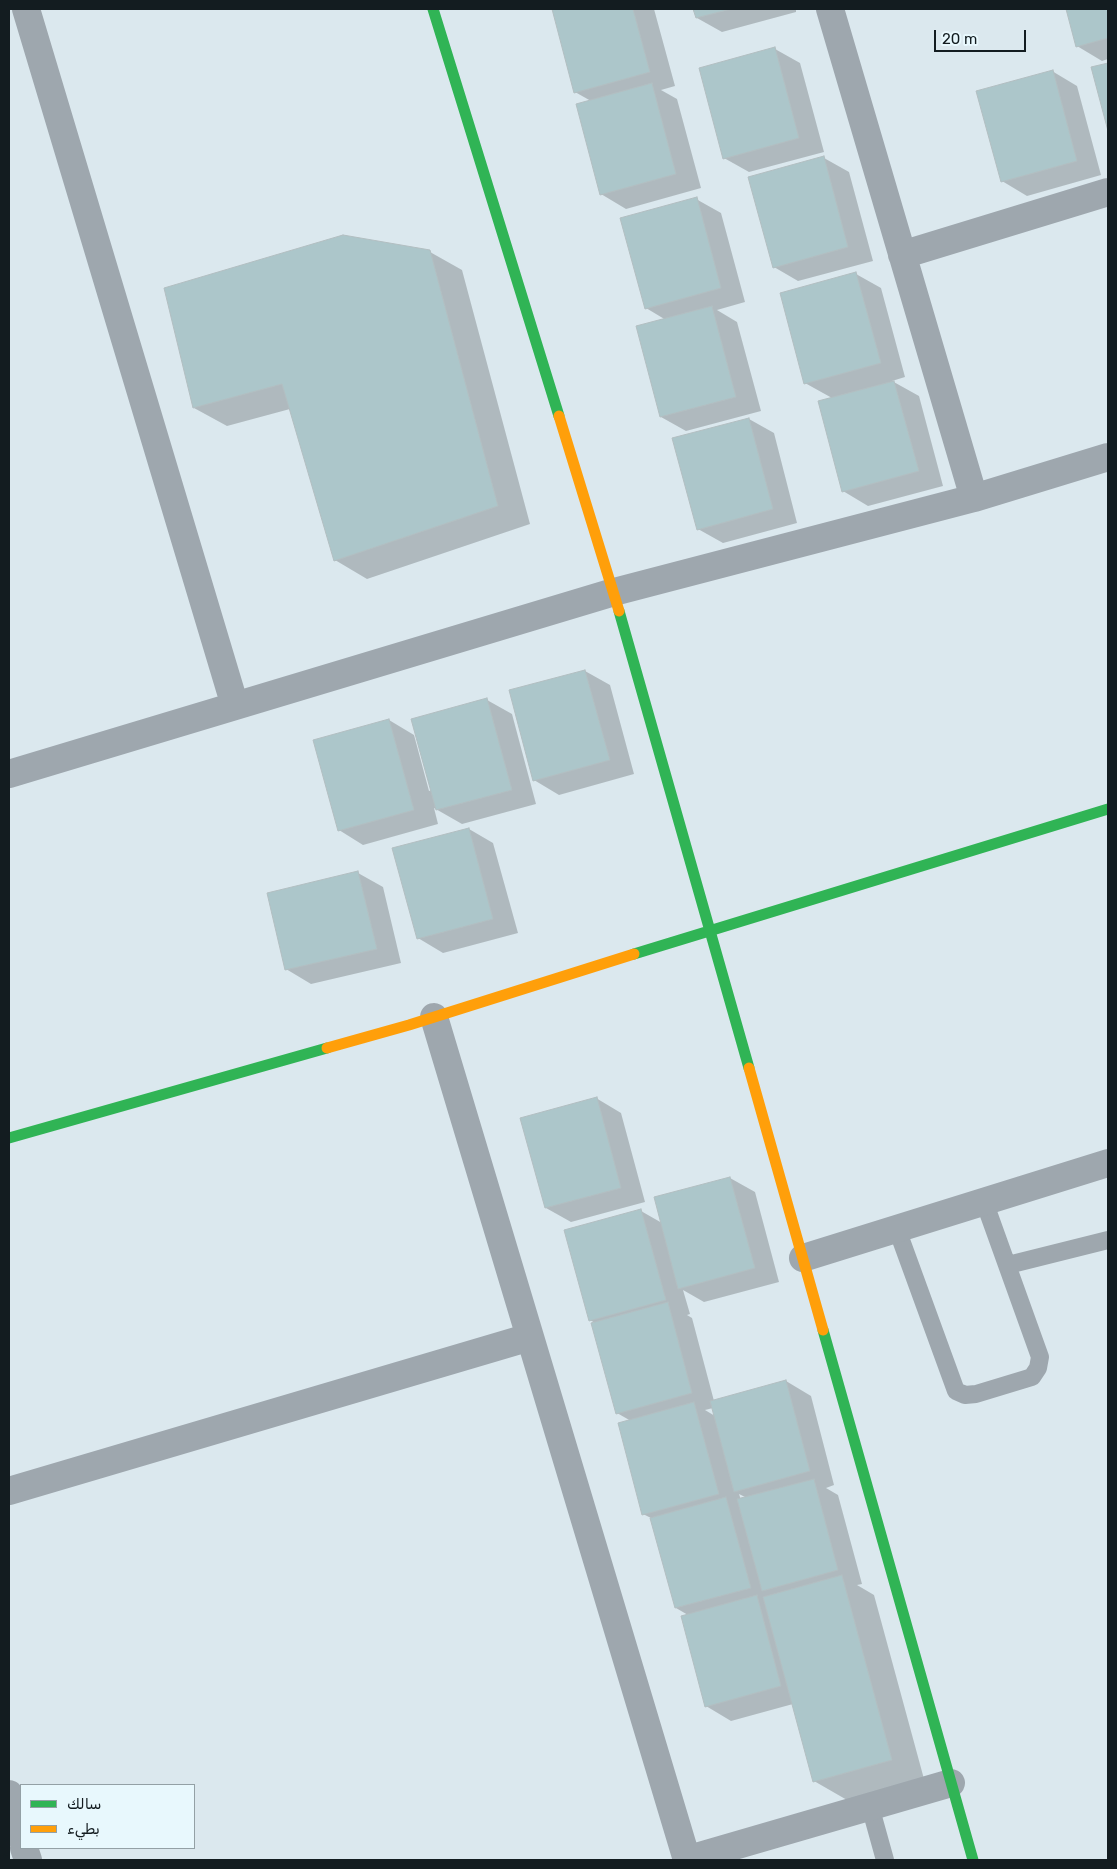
<!DOCTYPE html>
<html>
<head>
<meta charset="utf-8">
<style>
  body { margin:0 }
  #map { position:relative; width:1117px; height:1869px; overflow:hidden; background:#dbe8ee; font-family:Rubik,Vazirmatn,sans-serif }
  canvas { display:block }
  .frame { position:absolute; inset:0; border:10px solid #131c20; pointer-events:none }
  .legend { position:absolute; left:20px; top:1784px; width:175px; height:65px; box-sizing:border-box; background:#e8f8fd; border:1px solid #93a0a5; margin:0; padding:6px 9px; list-style:none; font-size:15px; color:#131c20 }
  .legend li { display:flex; align-items:center; gap:10px; height:25px }
  .legend b { width:25px; border:1px solid #93a0a5 }
  .scale { position:absolute; left:934px; top:30px; width:92px; height:22px; box-sizing:border-box; border:2px solid #131c20; border-top:0; padding-left:6px; font-size:15px; line-height:18px; white-space:nowrap; color:#131c20; -webkit-text-stroke:4px #e8f8fd; paint-order:stroke }
</style>
</head>
<body>
<div id="map">
<canvas width="1117" height="1869"></canvas>
<div class="frame"></div>
<ul class="legend">
<li><b style="height:6px;background:#30b455"></b>سالك</li>
<li><b style="height:6px;background:#ff9f0a"></b>بطيء</li>
</ul>
<div class="scale">20 m</div>
</div>
<script>
const g = document.querySelector('canvas').getContext('2d');
g.lineJoin = 'round';
function fillPath(path, color) {
  g.fillStyle = color;
  g.fill(path, 'evenodd');
}
function shape(rows) {
  const path = new Path2D();
  for (const r of rows) {
    path.moveTo(r[0], r[1]);
    for (let i = 2; i < r.length; i += 2) path.lineTo(r[i], r[i + 1]);
  }
  return path;
}
function strokePath(path, color, width, dash) {
  g.strokeStyle = color;
  g.lineWidth = width;
  g.lineCap = dash ? 'butt' : 'round';
  g.setLineDash(dash || []);
  g.stroke(path);
}
fillPath(shape([
  [553,9,654,9,675,86,661,90,677,99,701,188,626,209,601,194,591,101,575,92],
  [694,9,796,9,796,12,722,32,697,18],
  [1067,9,1108,9,1108,59,1102,61,1077,46],
  [775,49,800,63,824,152,749,172,724,158],
  [1108,64,1108,126,1093,68],
  [1052,71,1077,86,1101,175,1027,196,1002,181],
  [824,158,849,172,873,261,798,281,774,267],
  [696,199,721,213,745,302,717,310,737,322,761,411,686,431,661,417,666,320,646,308],
  [430,252,462,270,530,524,367,579,335,560,290,409,227,426,194,408],
  [856,274,881,288,905,377,892,381,919,396,943,486,868,506,843,491,832,398,805,383],
  [749,419,774,433,797,523,723,543,698,529],
  [585,671,610,685,634,774,559,795,534,780],
  [487,700,512,714,536,804,462,824,434,808,438,824,363,845,339,830,389,720,414,735,429,791,432,790],
  [469,829,493,843,518,933,443,953,418,938],
  [358,873,383,887,401,963,311,984,286,969],
  [596,1098,621,1113,645,1202,571,1222,546,1208],
  [730,1178,755,1192,779,1282,704,1302,683,1290,690,1314,687,1315,692,1318,714,1401,786,1381,811,1396,834,1485,826,1488,838,1495,862,1584,857,1585,874,1595,924,1779,847,1800,814,1781,793,1704,731,1721,706,1706,688,1615,676,1608,651,1518,643,1514,631,1421,617,1413,595,1323,590,1320,641,1211,662,1223],
  [713,1408,715,1416,705,1410],
  [739,1494,747,1498,741,1500]
]), '#0003');
const building = shape([
  [552,9,633,9,650,72,574,93,552,9],
  [693,9,731,9,696,18,693,9],
  [1066,9,1108,9,1108,38,1076,47,1066,9],
  [775,47,799,138,723,159,699,68,775,47],
  [1108,63,1108,131,1091,67,1108,63],
  [1053,70,1077,161,1001,182,976,91,1053,70],
  [652,83,676,174,600,195,576,104,652,83],
  [824,156,848,247,773,268,748,177,824,156],
  [697,197,721,288,645,309,620,218,697,197],
  [343,235,430,250,498,506,334,561,282,384,193,408,164,288,343,235],
  [856,272,881,363,804,384,780,293,856,272],
  [712,306,736,397,660,417,636,326,712,306],
  [894,381,919,471,842,492,818,401,894,381],
  [749,418,773,509,697,530,672,438,749,418],
  [585,670,610,760,533,781,509,690,585,670],
  [487,698,512,790,436,810,411,719,487,698],
  [389,719,414,810,338,831,313,740,389,719],
  [469,828,493,919,417,939,392,848,469,828],
  [358,871,377,949,285,970,267,893,358,871],
  [597,1097,621,1188,545,1208,520,1118,597,1097],
  [730,1177,755,1268,678,1289,654,1197,730,1177],
  [641,1209,666,1300,589,1321,564,1230,641,1209],
  [668,1302,692,1393,616,1414,591,1323,668,1302],
  [786,1380,810,1471,734,1492,710,1401,786,1380],
  [694,1402,719,1494,642,1515,618,1423,694,1402],
  [814,1479,838,1570,762,1591,737,1499,814,1479],
  [726,1497,751,1588,675,1608,650,1518,726,1497],
  [842,1575,892,1760,813,1782,763,1597,842,1575],
  [757,1595,781,1686,705,1707,681,1616,757,1595]
]);
fillPath(building, '#acc6ca');
strokePath(building, '#b2bec1', 1);
strokePath(shape([
  [897,1229,956,1391,965,1395,976,1394,1032,1377,1038,1368,1040,1357,984,1201],
  [1008,1265,1108,1240],
  [870,1806,885,1860]
]), '#9ea7ae', 18);
strokePath(shape([
  [26,9,235,706],
  [830,9,974,498],
  [902,255,1108,192],
  [9,774,614,592,974,498,1108,457],
  [434,1017,687,1860],
  [803,1258,1108,1163],
  [9,1491,530,1337],
  [9,1794,21,1837],
  [24,1848,28,1860],
  [686,1860,951,1783]
]), '#9ea7ae', 28);
strokePath(shape([
  [433,9,559,416],
  [619,611,749,1068],
  [634,954,1108,809],
  [9,1138,327,1048],
  [823,1330,973,1860]
]), '#30b455', 11);
strokePath(shape([
  [559,416,619,611],
  [327,1048,409,1025,634,954],
  [749,1068,823,1330]
]), '#ff9f0a', 11);
</script>
</body>
</html>
